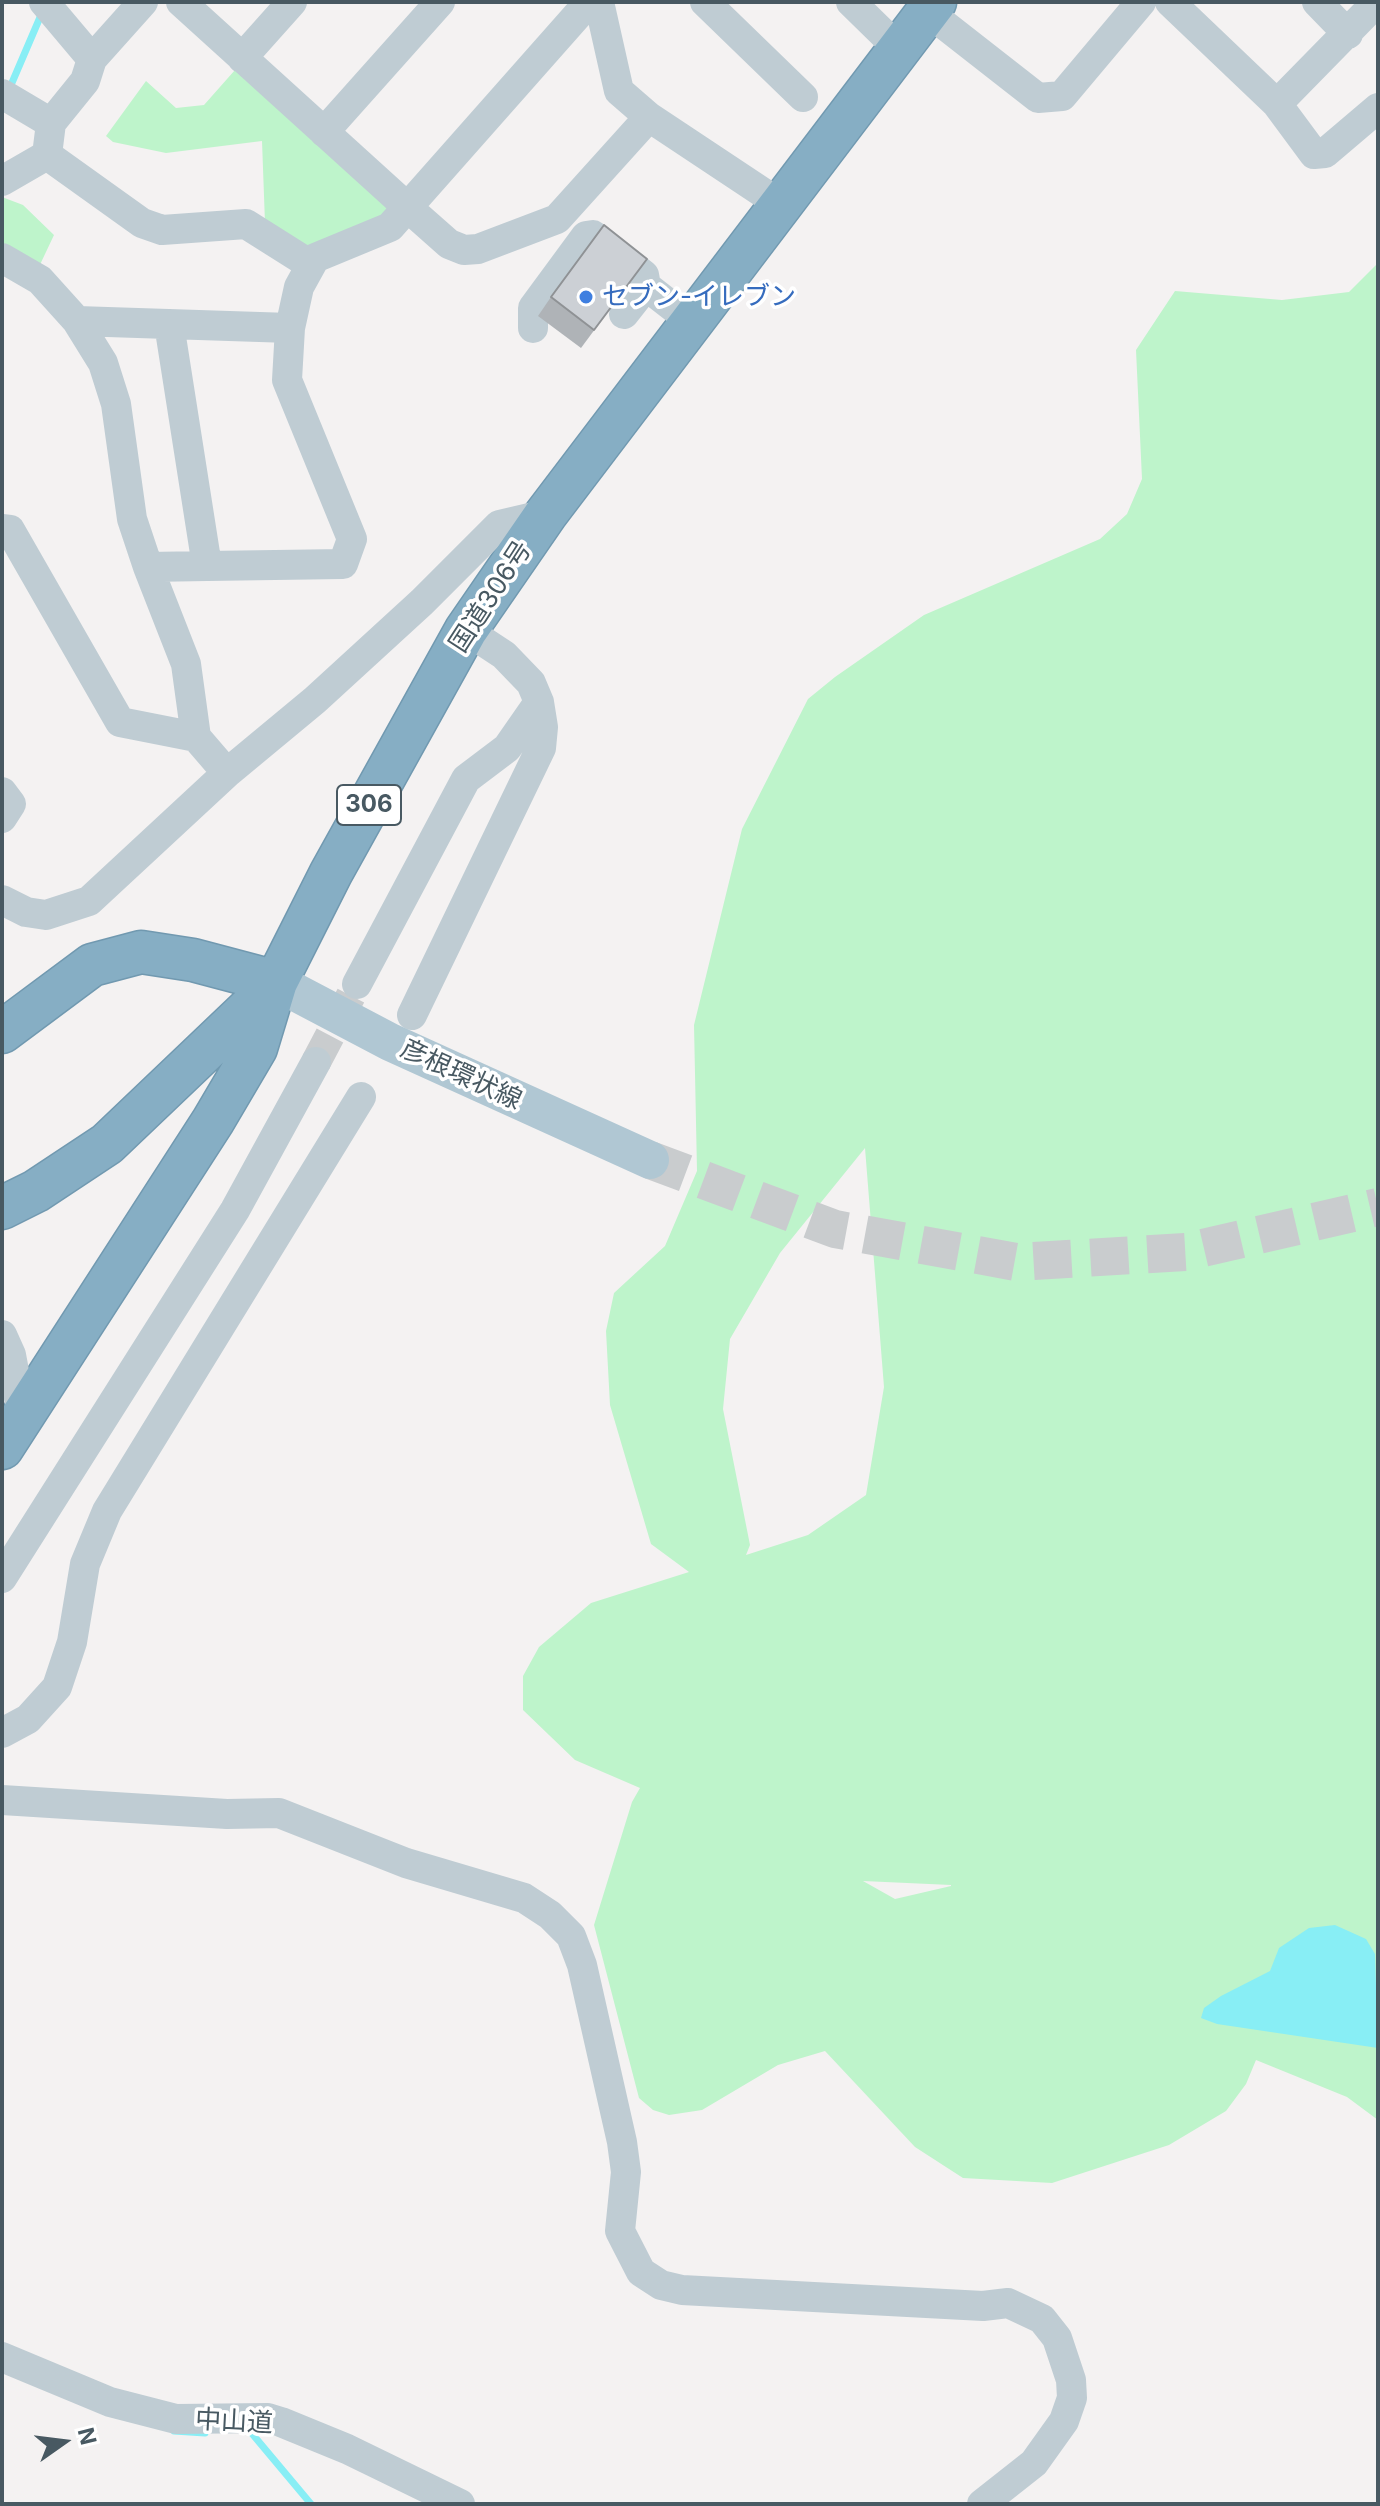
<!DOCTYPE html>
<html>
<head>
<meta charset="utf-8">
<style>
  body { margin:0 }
  #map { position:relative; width:1380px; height:2506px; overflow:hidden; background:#f4f2f2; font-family:Inter,sans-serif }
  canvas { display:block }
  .frame { position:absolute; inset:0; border:4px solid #485962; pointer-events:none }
  .north { position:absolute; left:24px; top:2402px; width:80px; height:80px; -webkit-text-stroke:6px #fff; paint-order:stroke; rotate:76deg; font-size:22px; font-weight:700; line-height:32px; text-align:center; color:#485962 }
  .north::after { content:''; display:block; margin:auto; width:28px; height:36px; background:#485962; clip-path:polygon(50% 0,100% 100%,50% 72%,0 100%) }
</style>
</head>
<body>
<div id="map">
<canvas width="1380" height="2506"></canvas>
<div class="frame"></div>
<div class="north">N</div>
</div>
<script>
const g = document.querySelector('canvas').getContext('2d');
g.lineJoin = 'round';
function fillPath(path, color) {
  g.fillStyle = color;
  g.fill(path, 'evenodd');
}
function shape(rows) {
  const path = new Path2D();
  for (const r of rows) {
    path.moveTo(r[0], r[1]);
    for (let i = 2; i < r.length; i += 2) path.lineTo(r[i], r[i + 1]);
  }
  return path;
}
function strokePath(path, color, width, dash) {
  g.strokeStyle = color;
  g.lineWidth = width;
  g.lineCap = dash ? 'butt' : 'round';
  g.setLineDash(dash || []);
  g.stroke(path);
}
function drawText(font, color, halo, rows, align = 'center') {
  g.font = font + ' Inter,"Noto Sans JP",sans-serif';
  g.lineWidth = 7;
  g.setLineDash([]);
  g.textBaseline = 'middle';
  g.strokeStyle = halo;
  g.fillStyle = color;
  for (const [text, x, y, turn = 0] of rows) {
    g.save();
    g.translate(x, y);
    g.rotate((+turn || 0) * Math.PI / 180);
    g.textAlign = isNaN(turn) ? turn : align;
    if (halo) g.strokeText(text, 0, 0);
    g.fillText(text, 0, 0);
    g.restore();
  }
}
fillPath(shape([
  [235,70,390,208,387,219,309,250,265,223,262,141,166,153,113,142,106,136,146,81,176,108,204,105],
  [2,197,23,205,54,235,37,271,2,253],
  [1378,263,1378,2120,1347,2097,1256,2060,1246,2084,1226,2111,1169,2145,1052,2183,963,2178,915,2147,825,2051,778,2065,702,2110,669,2115,653,2110,639,2098,594,1925,632,1802,640,1788,575,1760,523,1710,523,1676,539,1647,591,1603,689,1572,651,1544,610,1405,606,1331,614,1293,665,1246,697,1171,694,1025,742,829,808,699,835,677,924,615,1100,539,1127,514,1142,479,1136,350,1175,291,1282,300,1349,292],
  [865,1148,884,1387,866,1495,808,1535,746,1555,750,1545,723,1409,730,1339,780,1253],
  [863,1881,951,1885,951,1886,895,1899]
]), '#bef4cb');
fillPath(shape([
  [1335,1925,1366,1939,1375,1954,1378,2048,1217,2024,1201,2018,1204,2008,1221,1996,1270,1971,1279,1948,1309,1928]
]), '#88eef5');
strokePath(shape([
  [11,85,41,15],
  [249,2430,311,2504],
  [174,2431,205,2433]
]), '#88eef5', 7);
strokePath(shape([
  [316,1062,357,984]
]), '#c9ccce', 30, [30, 15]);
strokePath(shape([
  [650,1160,835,1229,1016,1262,1186,1252,1378,1207]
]), '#c9ccce', 38, [38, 19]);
const highway = shape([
  [2,1032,92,965,141,952,193,960,276,982],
  [2,1208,36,1191,107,1144,275,984],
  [2,1448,213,1121,256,1048,276,982,331,873,466,630,546,514,935,2]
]);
strokePath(highway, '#7199b0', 45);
strokePath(shape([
  [44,2,92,59],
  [181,2,406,206,449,244,464,250,478,249,557,219,649,117],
  [599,2,619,91,649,117,780,204],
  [705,2,803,97],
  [851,2,899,49],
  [1170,2,1277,104],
  [1317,2,1348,34],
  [1377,2,1277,104,1314,154,1325,153,1378,108],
  [928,12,1038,98,1062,96,1141,2],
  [242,58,292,2],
  [2,94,51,123],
  [324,132,440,2],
  [47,155,142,223,162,230,246,224,311,265],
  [2,181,47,155,51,123,85,81,92,59,143,2],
  [2,258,40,280,77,321,103,363,116,404,132,519,148,567],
  [624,314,646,286],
  [77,321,290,328,287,380,352,539,343,564,207,566,169,324],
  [290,328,299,287,315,258,390,227,589,2],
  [533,328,533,308,586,236,593,235,644,275,646,286,691,321],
  [2,529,10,530,120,722,196,737,227,773],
  [196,737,186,664,148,567,207,566],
  [2,792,11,804,2,818],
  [2,900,26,912,46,915,89,901,227,773,315,700,422,602,499,525,546,514],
  [357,984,466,779,507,748,539,702],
  [412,1015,541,748,543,727,539,702,531,683,504,655,466,630],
  [2,1335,11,1355,22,1414,13,1422],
  [2,1578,235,1210,316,1062],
  [2,1733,28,1719,57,1687,72,1642,85,1564,107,1511,361,1097],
  [2,1800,227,1814,279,1813,406,1863,524,1898,550,1915,571,1936,582,1965,622,2142,626,2172,620,2231,641,2272,661,2285,682,2290,983,2306,1008,2303,1042,2319,1057,2338,1071,2380,1072,2398,1064,2421,1034,2463,982,2504],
  [2,2357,110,2402,176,2419,268,2418,281,2422,347,2449,460,2504]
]), '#bfccd3', 30);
strokePath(shape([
  [276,982,390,1042,650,1160]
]), '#b0c7d3', 38);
strokePath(highway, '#86aec4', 42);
fillPath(shape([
  [647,259,581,348,538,316,551,297]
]), '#afb3b7');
const building = shape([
  [604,225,647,259,594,330,551,297,604,225]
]);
fillPath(building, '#ccd0d5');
strokePath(building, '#8f9295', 2);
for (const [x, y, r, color] of [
  [586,297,8,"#3f7fe0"]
]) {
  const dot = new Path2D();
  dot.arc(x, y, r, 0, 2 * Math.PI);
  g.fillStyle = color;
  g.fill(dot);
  strokePath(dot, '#fff', 3);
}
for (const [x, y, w] of [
  [369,805,64]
]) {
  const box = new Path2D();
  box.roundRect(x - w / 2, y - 20, w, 40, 6);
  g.fillStyle = '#fff';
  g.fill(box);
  strokePath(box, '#485962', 2);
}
drawText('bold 24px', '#485962', null, [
  ["306",369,805]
]);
drawText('26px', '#366cbe', '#fff', [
  ["セブン-イレブン",602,297]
], 'left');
drawText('26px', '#485962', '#fff', [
  ["国道306号",491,597,-57],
  ["彦根環状線",461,1075,25],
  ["中山道",234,2422,3]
]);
</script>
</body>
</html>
